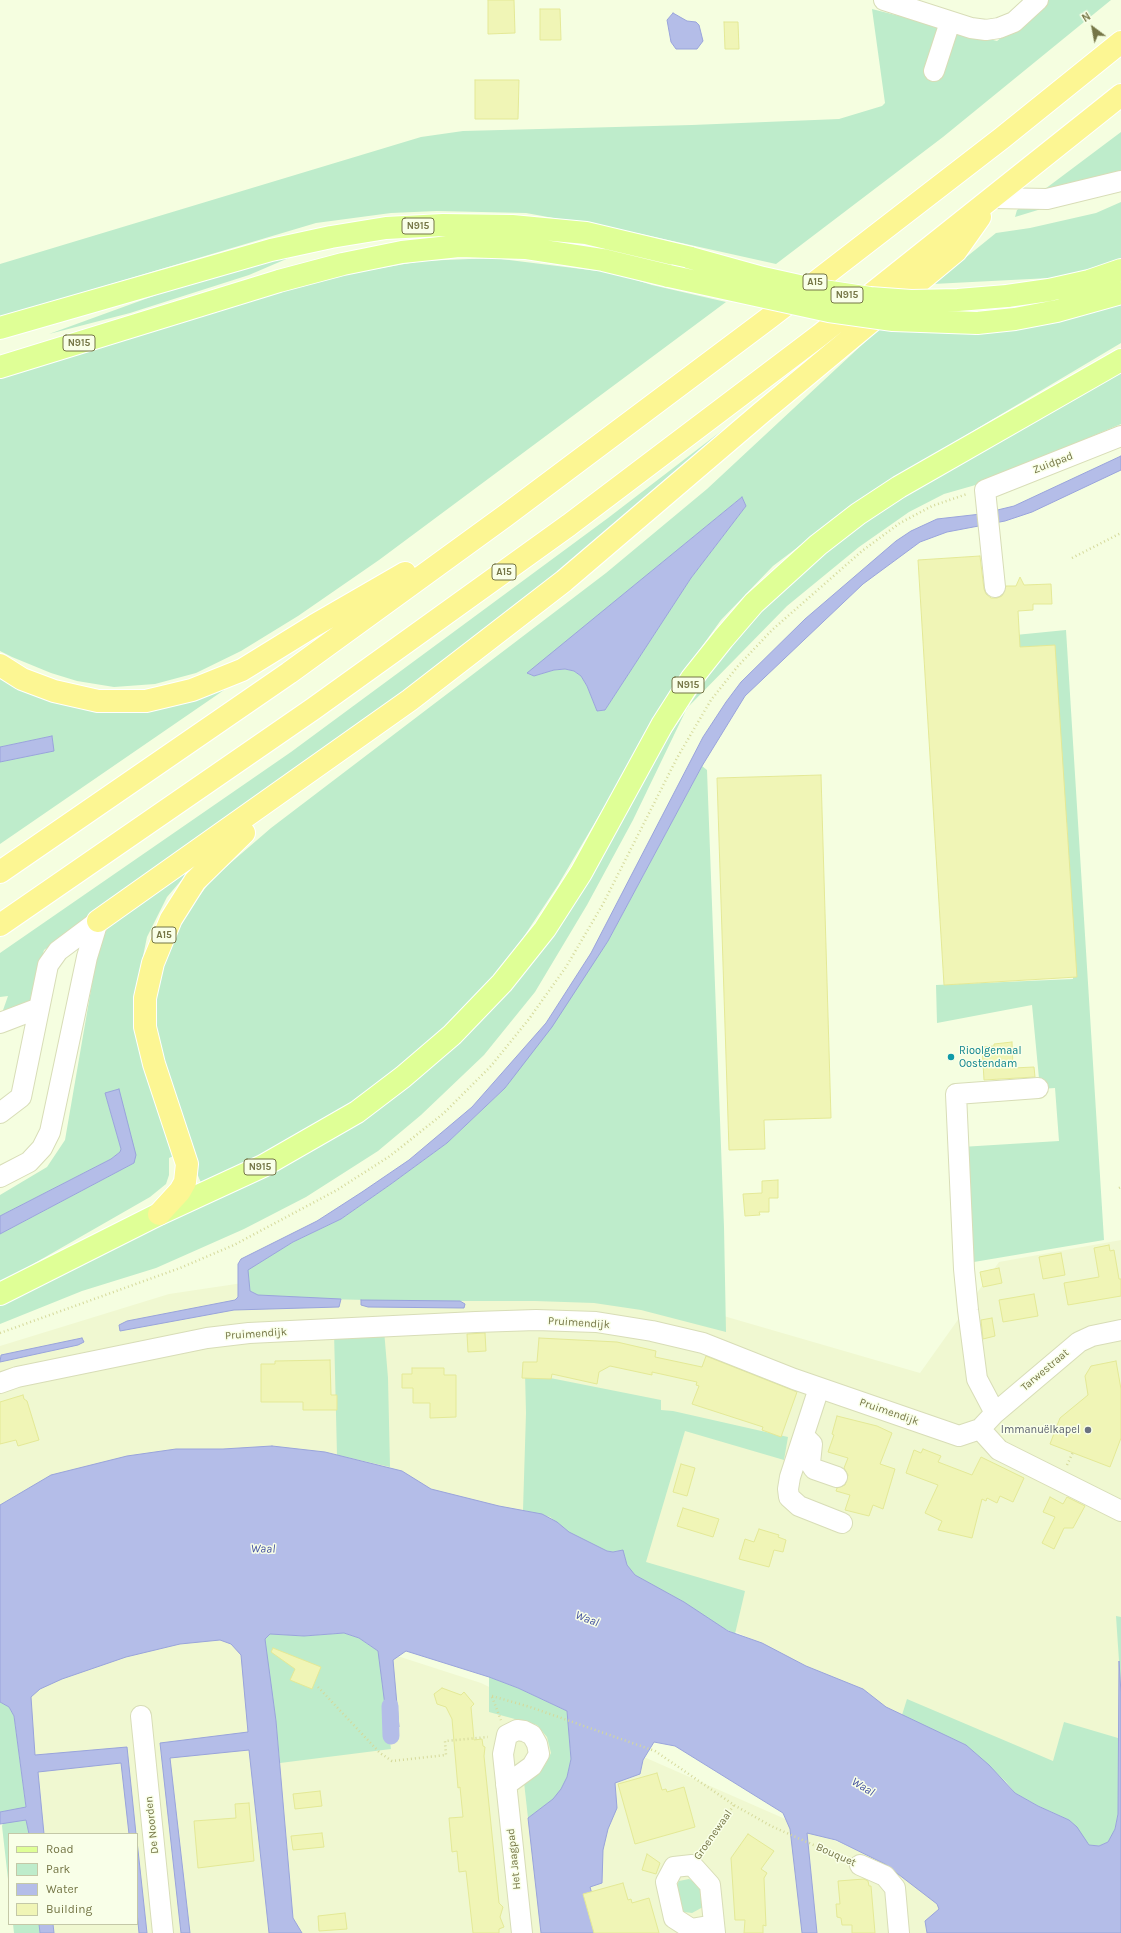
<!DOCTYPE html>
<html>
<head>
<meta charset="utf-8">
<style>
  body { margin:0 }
  #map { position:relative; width:1121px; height:1933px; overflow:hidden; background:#f5fee0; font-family:Karla,sans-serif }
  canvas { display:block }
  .legend { position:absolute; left:8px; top:1833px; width:130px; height:92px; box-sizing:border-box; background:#f9ffe8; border:1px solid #c4c8a7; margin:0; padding:5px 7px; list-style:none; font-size:12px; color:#757646 }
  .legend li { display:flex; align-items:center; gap:8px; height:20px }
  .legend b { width:20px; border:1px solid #c4c8a7 }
  .north { position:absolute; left:1073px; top:8px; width:40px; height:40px; -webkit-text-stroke:3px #f9ffe8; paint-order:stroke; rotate:328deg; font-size:11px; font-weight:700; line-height:16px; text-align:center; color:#757646 }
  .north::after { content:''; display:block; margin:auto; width:14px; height:18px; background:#757646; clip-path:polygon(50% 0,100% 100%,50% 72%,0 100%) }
</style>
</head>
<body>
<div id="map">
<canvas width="1121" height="1933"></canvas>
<ul class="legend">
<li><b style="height:5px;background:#dfff96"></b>Road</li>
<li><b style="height:11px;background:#beeccb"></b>Park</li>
<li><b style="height:11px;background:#b4bde8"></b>Water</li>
<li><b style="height:11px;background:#f0f5b6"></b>Building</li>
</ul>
<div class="north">N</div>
</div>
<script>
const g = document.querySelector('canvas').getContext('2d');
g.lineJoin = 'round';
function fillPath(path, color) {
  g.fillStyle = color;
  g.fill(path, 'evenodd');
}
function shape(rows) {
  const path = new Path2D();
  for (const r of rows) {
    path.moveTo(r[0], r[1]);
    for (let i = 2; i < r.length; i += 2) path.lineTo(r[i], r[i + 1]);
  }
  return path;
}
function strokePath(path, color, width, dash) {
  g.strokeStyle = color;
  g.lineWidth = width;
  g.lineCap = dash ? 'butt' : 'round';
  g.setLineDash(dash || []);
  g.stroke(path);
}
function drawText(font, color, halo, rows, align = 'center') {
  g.font = font + ' Karla,sans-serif';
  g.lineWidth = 3;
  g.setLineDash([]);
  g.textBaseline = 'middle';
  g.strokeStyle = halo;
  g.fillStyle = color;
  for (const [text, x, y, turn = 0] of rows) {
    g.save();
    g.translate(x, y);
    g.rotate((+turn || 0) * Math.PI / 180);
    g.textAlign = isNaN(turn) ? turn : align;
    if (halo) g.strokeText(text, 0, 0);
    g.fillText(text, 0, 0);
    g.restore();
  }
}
fillPath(shape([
  [1121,1240,1121,1815,1010,1771,546,1535,0,1520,0,1346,169,1294,256,1281,579,1274,920,1373,999,1262],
  [244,1631,348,1640,481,1683,530,1707,1045,1933,50,1933,49,1924,137,1924,137,1834,38,1834,20,1671]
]), '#f0f8d1');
fillPath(shape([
  [1048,0,1111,0,943,137,776,264,641,234,526,213,437,211,391,213,316,223,0,317,0,264,421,137,463,131,692,125,839,119,882,106,885,103,872,9,997,41],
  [1121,132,1121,182,1110,188,1015,217,1017,210],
  [1121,202,1121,263,1050,278,933,284,996,233,1030,228,1096,213],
  [291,257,249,275,130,313,49,334,181,286,243,267],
  [493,258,614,273,652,285,726,302,379,560,298,616,241,651,196,673,155,684,114,687,77,681,51,673,12,657,0,651,0,375,301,282,422,261],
  [1121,301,1121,343,921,462,823,528,773,566,721,620,685,670,558,885,507,962,455,1020,398,1071,278,1152,202,1185,187,1150,159,1050,154,1007,164,958,181,920,213,878,271,828,606,573,707,489,880,328,943,333,993,329],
  [742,497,746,506,691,578,605,710,597,711,587,686,581,676,574,671,565,669,554,670,534,676,528,673],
  [1121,369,1121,424,979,484,944,494,909,512,859,547,787,606,687,708,633,820,587,905,535,992,484,1055,421,1115,378,1151,306,1197,244,1229,156,1268,82,1291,0,1324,0,1301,305,1155,398,1093,466,1032,633,791,723,654,768,604,806,568,848,533,1002,435],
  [797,373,492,628,394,703,44,950,29,1003,2,1013,8,996,0,997,0,953,291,752,608,518],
  [1066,630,1104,1240,968,1263,961,1147,1059,1141,1055,1088,1040,1089,1032,1005,937,1023,936,985,1073,979,1067,824,985,638],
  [0,678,46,698,227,688,0,844,0,762,53,751,52,736,0,747],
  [702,766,707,770,724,1227,726,1332,641,1310,594,1303,535,1301,411,1301,323,1299,258,1295,250,1291,247,1270,293,1242,341,1219,391,1184,447,1143,505,1088,608,941],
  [196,863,167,897,147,937,138,980,178,1154,169,1158,169,1175,166,1184,150,1197,0,1283,0,1234,134,1163,105,1093,121,1149,120,1152,111,1159,0,1216,0,1195,47,1167,65,1140,98,949,107,929,122,914],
  [384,1330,388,1378,390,1467,337,1455,334,1332],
  [525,1373,661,1400,661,1410,673,1411,788,1437,784,1460,685,1431,646,1562,745,1591,735,1634,719,1626,684,1602,635,1575,627,1565,623,1550,613,1552,607,1551,569,1532,550,1517,523,1510,526,1413],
  [1116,1616,1121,1617,1121,1693,1119,1661],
  [344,1633,359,1638,378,1651,391,1749,280,1763,276,1721,264,1639,270,1634,304,1636],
  [489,1677,518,1688,567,1711,571,1759,567,1777,561,1789,553,1799,528,1818,524,1782,535,1775,545,1765,551,1753,547,1737,537,1725,489,1712],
  [907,1699,1053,1761,1064,1722,1118,1738,1118,1814,1115,1829,1108,1842,1099,1846,1089,1845,1069,1820,1038,1806,1015,1793,1006,1782,966,1745,902,1715],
  [0,1702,9,1707,14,1716,26,1808,0,1812],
  [26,1819,29,1834,9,1834,9,1888,2,1826,3,1823],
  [689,1879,696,1883,702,1891,703,1907,692,1913,684,1912,679,1905,676,1887,679,1881],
  [13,1924,39,1924,40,1933,14,1933]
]), '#beeccb');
const water = shape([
  [673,13,687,21,696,22,699,25,703,41,697,49,676,49,671,42,667,20,673,13],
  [1121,456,1121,470,1032,512,1005,521,947,532,920,542,863,584,745,696,702,766,608,941,552,1027,505,1088,447,1143,391,1184,341,1219,293,1242,248,1270,250,1291,258,1295,341,1299,339,1307,234,1310,120,1331,119,1325,127,1321,235,1300,238,1297,238,1264,241,1259,317,1221,362,1192,409,1160,472,1107,546,1023,591,953,703,737,726,702,741,682,805,619,896,541,911,531,937,519,981,514,1014,506,1121,456],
  [742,497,746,506,691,578,605,710,597,711,587,686,581,676,574,671,565,669,554,670,534,676,527,673,742,497],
  [52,736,54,751,0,762,0,747,52,736],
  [119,1089,136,1155,134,1163,0,1234,0,1216,111,1159,120,1152,121,1149,105,1093,119,1089],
  [361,1300,460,1301,465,1304,464,1308,368,1307,361,1305,361,1300],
  [82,1338,84,1342,78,1345,0,1362,1,1355,82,1338],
  [272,1446,325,1452,402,1471,431,1489,499,1506,542,1514,557,1522,569,1532,607,1551,613,1552,623,1550,627,1565,635,1575,684,1602,728,1631,762,1643,806,1666,863,1689,886,1707,966,1745,989,1765,1015,1793,1038,1806,1069,1820,1077,1827,1089,1845,1099,1846,1108,1842,1115,1829,1118,1814,1119,1661,1121,1693,1121,1933,927,1933,925,1921,939,1909,937,1904,885,1864,836,1840,807,1833,817,1933,802,1933,790,1829,783,1813,675,1746,654,1742,643,1760,640,1774,615,1783,617,1808,608,1829,603,1850,602,1883,590,1887,603,1933,541,1933,528,1818,553,1799,561,1789,567,1777,571,1759,567,1711,518,1688,489,1677,406,1651,393,1660,399,1727,388,1729,378,1651,359,1638,344,1633,304,1636,270,1634,265,1639,276,1721,293,1918,302,1933,269,1933,249,1750,170,1758,190,1933,181,1933,160,1743,248,1732,241,1655,231,1644,220,1640,180,1644,126,1657,62,1679,40,1689,31,1697,35,1755,127,1747,136,1834,129,1834,121,1763,38,1772,44,1834,29,1834,26,1820,0,1824,0,1812,26,1807,14,1716,9,1707,0,1702,0,1505,51,1475,127,1456,176,1449,223,1449,272,1446],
  [137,1841,147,1933,139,1933,137,1912,137,1841],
  [39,1924,53,1924,54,1933,40,1933,39,1924]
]);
fillPath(water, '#b4bde8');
strokePath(water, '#99a4db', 1);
strokePath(shape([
  [390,1706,391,1736]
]), '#b4bde8', 17);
const building = shape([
  [488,0,514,0,515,33,488,34,488,0],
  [540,9,560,9,561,40,540,40,540,9],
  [724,22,738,22,739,49,725,49,724,22],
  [475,80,519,80,518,119,475,119,475,80],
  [980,556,984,589,986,594,991,598,997,598,1002,596,1006,586,1016,586,1020,577,1024,585,1051,584,1052,604,1033,604,1033,610,1018,611,1020,647,1055,645,1077,977,944,985,918,560,980,556],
  [821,775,831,1118,764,1120,765,1149,729,1150,717,778,821,775],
  [1012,1042,1013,1068,1034,1067,1035,1077,984,1080,982,1047,994,1046,994,1044,1012,1042],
  [778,1180,778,1198,769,1198,769,1212,759,1212,760,1215,745,1216,743,1194,762,1193,762,1181,778,1180],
  [1109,1245,1110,1251,1114,1250,1119,1279,1121,1279,1121,1296,1068,1305,1064,1283,1099,1277,1094,1248,1109,1245],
  [1061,1253,1065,1275,1043,1279,1039,1257,1061,1253],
  [999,1268,1002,1283,983,1287,980,1272,999,1268],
  [1034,1294,1038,1316,1003,1322,999,1300,1034,1294],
  [992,1318,995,1336,983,1339,981,1320,992,1318],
  [485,1333,486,1351,468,1352,467,1334,485,1333],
  [539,1338,617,1342,656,1351,655,1357,702,1367,706,1356,797,1392,781,1437,762,1430,763,1427,692,1404,699,1386,696,1385,697,1382,652,1372,652,1375,610,1366,599,1372,597,1384,552,1374,551,1379,522,1378,523,1362,537,1362,539,1338],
  [330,1360,331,1395,337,1395,337,1410,303,1410,303,1402,261,1402,261,1364,275,1364,275,1361,330,1360],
  [1116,1361,1121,1389,1121,1438,1110,1467,1050,1444,1060,1418,1088,1395,1085,1376,1091,1366,1116,1361],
  [412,1368,444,1368,444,1375,456,1375,456,1417,430,1418,430,1403,413,1403,413,1388,402,1388,402,1374,412,1374,412,1368],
  [23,1395,24,1399,27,1401,39,1440,18,1446,16,1440,0,1444,0,1402,23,1395],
  [837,1416,877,1426,892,1433,880,1464,895,1469,883,1509,873,1505,869,1516,845,1510,850,1495,836,1491,837,1488,845,1485,848,1475,844,1468,848,1458,828,1452,834,1435,832,1434,837,1416],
  [923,1449,941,1456,938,1462,972,1475,981,1457,1024,1478,1013,1502,1000,1496,997,1503,987,1498,986,1501,982,1499,972,1538,938,1530,942,1521,925,1513,938,1485,906,1473,914,1450,921,1453,923,1449],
  [681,1464,695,1468,687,1496,673,1492,681,1464],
  [1050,1497,1063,1504,1067,1497,1085,1506,1073,1528,1064,1528,1054,1549,1042,1543,1055,1517,1043,1512,1050,1497],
  [683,1508,719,1519,713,1537,677,1526,683,1508],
  [759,1529,779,1535,778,1537,786,1540,783,1552,774,1550,769,1567,739,1559,745,1539,754,1542,759,1529],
  [273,1648,321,1667,312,1689,290,1680,295,1669,271,1652,273,1648],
  [442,1688,461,1695,464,1692,474,1704,471,1707,474,1740,482,1739,483,1746,485,1747,484,1756,499,1903,503,1907,500,1917,504,1927,499,1929,499,1933,473,1933,466,1871,459,1872,457,1851,452,1852,449,1818,463,1817,460,1787,458,1788,452,1719,446,1707,437,1704,434,1694,442,1688],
  [657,1773,662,1790,666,1789,667,1792,684,1787,695,1827,635,1844,618,1784,657,1773],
  [320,1791,322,1806,295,1809,293,1794,320,1791],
  [249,1803,254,1861,198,1868,194,1821,236,1818,235,1804,249,1803],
  [322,1833,324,1847,293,1850,291,1836,322,1833],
  [748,1834,774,1851,761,1869,767,1873,764,1878,766,1926,763,1925,763,1933,744,1933,745,1920,735,1920,731,1858,748,1834],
  [647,1854,660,1863,656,1874,642,1870,647,1854],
  [864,1879,868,1881,869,1886,871,1886,875,1933,852,1933,852,1925,842,1925,841,1918,837,1917,836,1904,840,1904,838,1881,864,1879],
  [623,1883,628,1900,631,1899,632,1903,649,1898,659,1933,594,1933,583,1894,623,1883],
  [345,1913,347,1929,319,1931,318,1916,345,1913]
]);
fillPath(building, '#f0f5b6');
strokePath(building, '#e4e996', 1);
const minor = shape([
  [884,0,971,28,986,30,999,28,1014,22,1038,0],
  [934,71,950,22],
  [993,198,1047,199,1121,181],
  [995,587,985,490,1121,436],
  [0,1023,39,1008],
  [0,1113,21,1097,48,965,58,951,98,921],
  [0,1177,29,1162,42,1148,50,1132,87,957,98,921],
  [0,1383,17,1377,207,1338,249,1333,476,1322,536,1320,596,1322,652,1331,703,1343,794,1379,959,1436,980,1429,995,1413,1079,1342,1092,1336,1121,1330],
  [819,1388,790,1477,788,1489,789,1497,799,1506,842,1523],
  [995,1413,977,1379,968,1310,964,1269,956,1094,1038,1088],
  [980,1429,999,1450,1121,1511],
  [807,1439,812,1444,810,1463,814,1469,837,1477],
  [141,1716,163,1933],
  [506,1785,532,1766,539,1754,537,1744,532,1735,524,1731,517,1730,507,1735,503,1754,522,1933],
  [860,1865,885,1876,895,1888,899,1933],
  [714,1925,691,1929,674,1918,666,1882,674,1867,692,1865,710,1885,715,1933]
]);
const major = shape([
  [1007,296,1049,290,1089,281,1121,270],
  [977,323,1015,319,1057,311,1121,293],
  [0,328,271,250,331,237,386,228,443,225,512,226,586,233,691,258],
  [0,367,279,281,343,264,402,252,459,246,525,248,603,260,669,276],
  [0,1294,159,1214,263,1166,357,1112,403,1077,452,1035,502,983,545,929,581,873,662,725,692,678,723,639,754,603,818,545,858,514,899,487,1121,360]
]);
const highway = shape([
  [0,665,22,679,54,691,98,701,146,701,192,690,242,670,315,625,405,573],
  [0,872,289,673,505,516,769,318,1002,138,1121,42],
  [98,921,410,700,564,581,761,413,956,251,980,217],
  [0,925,313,709,569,525,820,335,1121,95],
  [159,1214,180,1191,185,1182,187,1164,154,1064,145,1027,145,998,153,963,171,919,195,881,244,833]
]);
strokePath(minor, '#d8ddb7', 22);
strokePath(major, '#fff', 24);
strokePath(highway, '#fff', 24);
strokePath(shape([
  [1072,558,1121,533],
  [1119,1188,1121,1187],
  [0,1333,180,1268,234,1245,337,1190,390,1156,444,1113,491,1066,529,1019,566,967,603,904,677,758,711,700,738,666,772,630,862,551,900,523,932,506,967,494],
  [1067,1465,1073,1452],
  [318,1687,380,1753,392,1761,446,1755,445,1741,488,1737],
  [492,1696,530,1707,655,1751,734,1805,771,1826,845,1859],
  [492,1697,501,1720],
  [701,1852,734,1805]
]), '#d5d99a', 2.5, [1, 3]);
strokePath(minor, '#fff', 20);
strokePath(major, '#dfff96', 22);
strokePath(highway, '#fcf693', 22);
const majorBridge = shape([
  [691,258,763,278,817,290,870,298,911,301,958,300,1007,296],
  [669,276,829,311,893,320,977,323]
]);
strokePath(majorBridge, '#fff', 24, []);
strokePath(majorBridge, '#dfff96', 22);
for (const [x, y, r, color] of [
  [951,1057,4,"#0f9aa8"],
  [1088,1430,4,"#6b7280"]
]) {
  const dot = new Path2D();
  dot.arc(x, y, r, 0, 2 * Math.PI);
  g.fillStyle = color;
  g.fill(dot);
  strokePath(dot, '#f9ffe8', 1.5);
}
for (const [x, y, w] of [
  [418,226,32],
  [815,282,24],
  [847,295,32],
  [79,343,32],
  [504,572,24],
  [688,685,32],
  [164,935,24],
  [260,1167,32]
]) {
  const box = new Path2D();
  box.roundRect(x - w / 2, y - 8, w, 16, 3);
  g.fillStyle = '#f9ffe8';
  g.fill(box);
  strokePath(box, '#757646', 1);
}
drawText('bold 10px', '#757646', null, [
  ["N915",418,226],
  ["A15",815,282],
  ["N915",847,295],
  ["N915",79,343],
  ["A15",504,572],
  ["N915",688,685],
  ["A15",164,935],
  ["N915",260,1167]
]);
drawText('11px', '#757646', '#f9ffe8', [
  ["Zuidpad",1053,463,-21],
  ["Pruimendijk",579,1323,4],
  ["Pruimendijk",256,1334,-4],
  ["Tarwestraat",1045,1370,-40],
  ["Pruimendijk",889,1412,19],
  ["De Noorden",152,1825,-96],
  ["Groenewaal",713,1835,-55],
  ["Bouquet",836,1855,24],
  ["Het Jaagpad",514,1859,-96]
]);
drawText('11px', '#0d838f', '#f9ffe8', [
  ["Rioolgemaal",959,1051],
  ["Oostendam",959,1064]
], 'left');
drawText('11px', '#5b616d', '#f9ffe8', [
  ["Immanuëlkapel",1080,1430]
], 'right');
drawText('italic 12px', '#4654a1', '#f9ffe8', [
  ["Waal",263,1549,1],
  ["Waal",587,1619,21],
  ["Waal",863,1787,32]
]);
</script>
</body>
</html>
